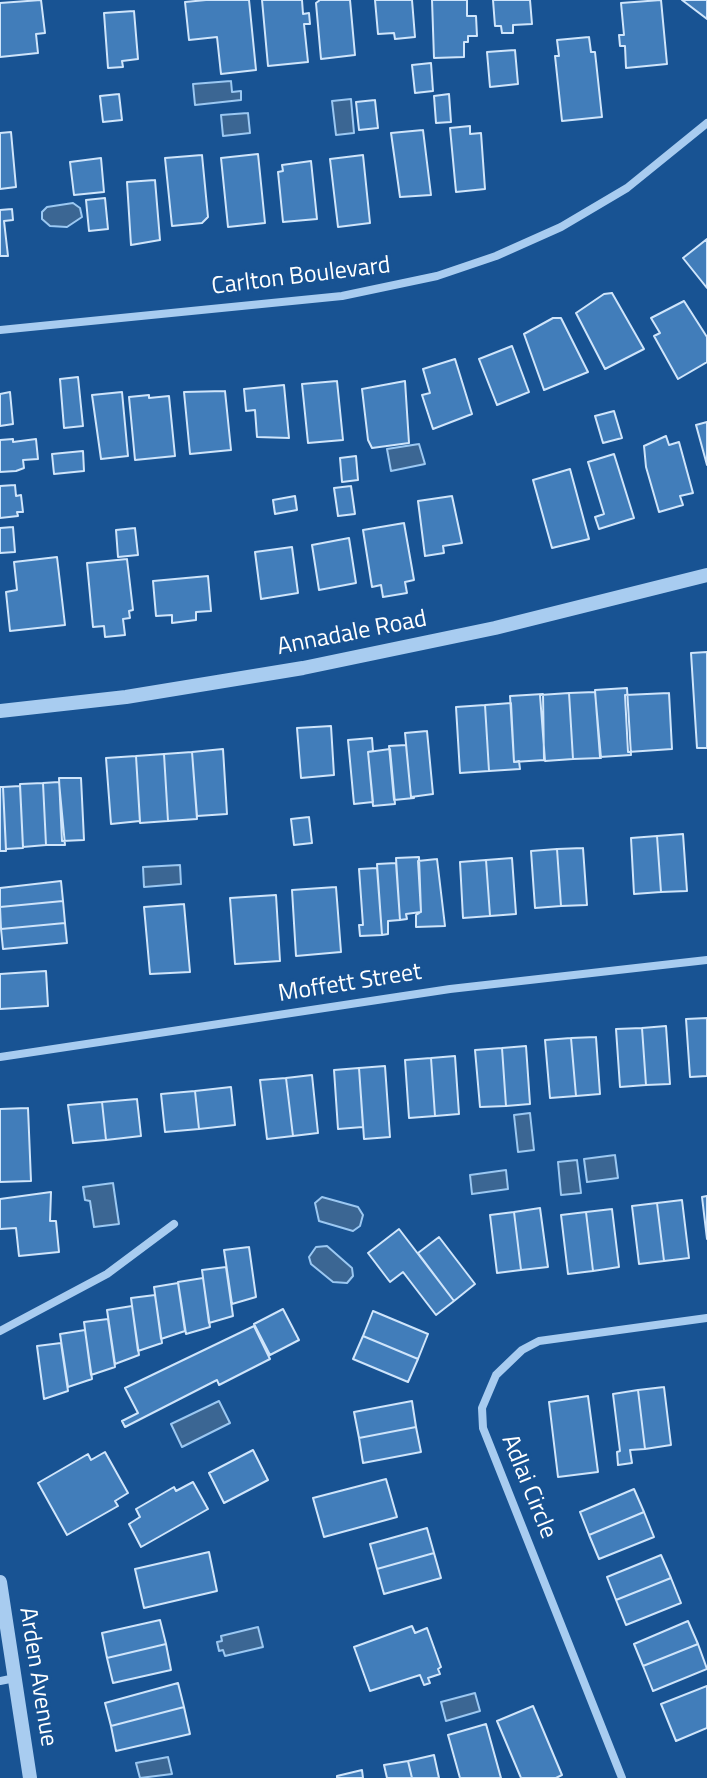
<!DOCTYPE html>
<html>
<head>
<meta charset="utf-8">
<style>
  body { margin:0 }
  canvas { display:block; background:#185393 }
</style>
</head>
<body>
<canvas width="707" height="1778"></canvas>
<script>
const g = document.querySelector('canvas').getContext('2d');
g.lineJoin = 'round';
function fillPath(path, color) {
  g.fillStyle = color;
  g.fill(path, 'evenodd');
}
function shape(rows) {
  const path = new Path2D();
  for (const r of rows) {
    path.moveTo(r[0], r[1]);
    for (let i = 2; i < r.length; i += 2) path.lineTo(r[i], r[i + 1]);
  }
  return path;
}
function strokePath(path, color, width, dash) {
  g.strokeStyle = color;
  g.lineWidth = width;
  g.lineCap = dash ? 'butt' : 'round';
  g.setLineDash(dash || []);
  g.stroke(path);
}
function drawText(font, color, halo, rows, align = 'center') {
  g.font = font + ' "Titillium Web",sans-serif';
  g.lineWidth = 7;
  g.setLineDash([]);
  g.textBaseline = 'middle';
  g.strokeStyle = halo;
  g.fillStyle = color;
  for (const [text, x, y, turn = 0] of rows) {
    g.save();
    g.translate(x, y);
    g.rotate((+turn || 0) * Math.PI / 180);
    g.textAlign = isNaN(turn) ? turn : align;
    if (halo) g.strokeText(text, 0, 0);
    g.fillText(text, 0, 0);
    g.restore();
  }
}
const water = shape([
  [231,81,232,92,241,91,241,100,195,105,193,84,231,81],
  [351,99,354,133,336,135,332,101,351,99],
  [248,113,250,133,223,136,221,115,248,113],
  [73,203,80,208,82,217,67,227,50,226,42,219,42,212,47,207,73,203],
  [419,444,425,464,391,471,387,449,419,444],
  [180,865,181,884,144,887,143,867,180,865],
  [530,1113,534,1150,518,1152,514,1115,530,1113],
  [615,1155,618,1178,587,1182,584,1159,615,1155],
  [577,1160,581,1193,561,1195,558,1162,577,1160],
  [506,1170,508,1189,472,1194,470,1175,506,1170],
  [113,1183,119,1224,94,1227,90,1201,85,1200,83,1187,113,1183],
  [322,1197,358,1207,363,1215,360,1226,353,1231,319,1221,315,1203,322,1197],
  [327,1246,352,1268,353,1276,347,1283,333,1282,311,1264,309,1257,316,1247,327,1246],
  [219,1401,230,1423,182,1447,171,1424,219,1401],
  [258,1627,263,1647,225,1656,223,1650,219,1651,217,1642,222,1641,221,1636,258,1627],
  [475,1693,480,1711,446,1721,441,1702,475,1693],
  [168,1757,172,1774,140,1778,136,1763,168,1757]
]);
fillPath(water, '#3b6693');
strokePath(water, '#9bc8f2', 2);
const building = shape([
  [41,0,45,33,36,34,38,53,0,57,0,3,41,0],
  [206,0,249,0,256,70,221,74,217,37,189,40,185,2,206,0],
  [262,0,302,0,303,14,309,13,310,24,304,24,308,62,268,66,262,0],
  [320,0,350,0,355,55,321,59,316,3,320,0],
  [375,0,412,0,415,37,395,39,394,33,378,34,375,0],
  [432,0,467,0,467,16,476,16,477,36,468,36,468,42,464,42,464,57,434,58,432,0],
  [493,0,530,0,532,24,513,25,513,33,502,33,501,26,495,26,493,0],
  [661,0,667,64,626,68,625,46,620,46,619,35,624,35,621,3,661,0],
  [682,0,707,0,707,19,682,0],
  [134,11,138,59,122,61,123,67,108,68,104,13,134,11],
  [589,37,591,52,595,52,602,117,562,121,555,56,559,56,557,40,589,37],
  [515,50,518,84,490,87,487,52,515,50],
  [431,63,433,91,415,93,412,65,431,63],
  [119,94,122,120,103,122,100,96,119,94],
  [449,94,451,122,436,123,434,96,449,94],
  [375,100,378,128,359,130,356,102,375,100],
  [470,126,470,134,481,133,485,189,456,192,450,128,470,126],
  [423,130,431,195,400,197,391,133,423,130],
  [11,132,16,187,0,189,0,133,11,132],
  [258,154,265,223,228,227,221,158,258,154],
  [202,155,208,217,202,223,172,226,165,158,202,155],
  [363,155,370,223,338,227,330,159,363,155],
  [101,158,104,192,74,195,70,162,101,158],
  [311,161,317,219,283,222,278,172,283,171,282,165,311,161],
  [155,180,160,240,131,245,127,182,155,180],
  [105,198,108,229,89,231,86,200,105,198],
  [12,209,13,220,4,221,8,256,0,256,0,210,12,209],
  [707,239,707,288,683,258,707,239],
  [612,293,644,349,605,369,576,313,604,294,612,293],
  [684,301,707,337,707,362,678,379,654,336,660,333,651,318,684,301],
  [553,318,561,318,588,372,544,390,524,334,553,318],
  [512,346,529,392,497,405,479,359,512,346],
  [455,359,472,414,433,429,422,395,430,393,423,369,455,359],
  [78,377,83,426,64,428,60,379,78,377],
  [337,381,343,440,308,443,302,384,337,381],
  [405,381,409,443,372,448,368,440,362,389,405,381],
  [284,385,289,438,257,437,255,410,246,411,244,389,284,385],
  [225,391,231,450,190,454,184,392,225,391],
  [10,392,13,424,0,426,0,394,10,392],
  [122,392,128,456,101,459,92,395,122,392],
  [149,395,149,398,169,396,175,456,135,460,129,397,149,395],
  [614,411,622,438,603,443,595,416,614,411],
  [707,422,707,465,696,425,707,422],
  [666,436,669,445,679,442,693,493,680,496,683,505,659,512,646,467,644,446,666,436],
  [13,439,13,442,36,439,38,459,23,460,24,468,16,471,0,472,0,440,13,439],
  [83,451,84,471,54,474,52,454,83,451],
  [614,454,634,518,599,529,595,517,604,514,588,462,614,454],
  [356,456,358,480,342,482,340,458,356,456],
  [570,469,589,539,552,548,533,480,570,469],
  [15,485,16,496,21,495,23,512,17,512,18,516,0,518,0,486,15,485],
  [351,486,355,514,338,516,334,488,351,486],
  [295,496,297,510,275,514,273,500,295,496],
  [452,496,462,543,443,546,444,553,425,556,418,501,452,496],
  [404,523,414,580,405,582,407,593,383,597,381,585,372,587,363,530,404,523],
  [13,527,15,552,0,553,0,528,13,527],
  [135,528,138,555,118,557,116,530,135,528],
  [349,538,356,583,319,590,312,545,349,538],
  [292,547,298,593,261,599,255,552,292,547],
  [57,557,65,625,10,631,6,592,17,590,14,562,57,557],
  [127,559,133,610,129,611,130,618,123,619,125,635,105,637,104,626,93,627,87,563,127,559],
  [208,576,211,611,196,612,196,620,172,623,172,615,156,616,153,581,208,576],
  [707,652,707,748,697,748,691,653,707,652],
  [627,688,631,755,600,757,595,690,627,688],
  [595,692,601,758,573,759,569,693,595,692],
  [569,693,573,759,545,761,540,695,569,693],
  [669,693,672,749,628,752,625,695,669,693],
  [543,694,544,760,514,762,510,696,543,694],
  [511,703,514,762,519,761,520,769,489,771,485,705,511,703],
  [485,705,489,771,460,773,456,707,485,705],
  [331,726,334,775,301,778,297,728,331,726],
  [427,731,433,794,411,797,405,733,427,731],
  [372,738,373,751,368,752,373,802,354,804,348,740,372,738],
  [406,745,411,797,414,798,394,800,389,746,406,745],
  [223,749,227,814,197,816,192,752,223,749],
  [390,749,395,804,373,806,368,752,390,749],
  [192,752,197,819,168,821,164,754,192,752],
  [164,754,168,821,140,823,136,756,164,754],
  [136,756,140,821,111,824,106,758,136,756],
  [59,778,81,778,84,840,62,841,59,778],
  [59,782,65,845,46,845,43,783,59,782],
  [43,783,46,845,23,847,20,784,43,783],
  [20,786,23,848,6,849,3,787,20,786],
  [0,787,3,787,6,851,0,851,0,787],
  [309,817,312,843,294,845,291,819,309,817],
  [683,834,687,891,661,892,657,836,683,834],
  [657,836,661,892,634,894,631,838,657,836],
  [583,848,587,905,561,906,557,849,583,848],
  [557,849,561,906,535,908,531,851,557,849],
  [419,857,421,912,406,914,407,919,400,920,396,858,419,857],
  [512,858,516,914,490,916,486,860,512,858],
  [437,859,445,926,416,927,416,915,421,912,418,861,437,859],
  [486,860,490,916,463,918,460,862,486,860],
  [396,863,400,920,388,921,388,934,382,935,377,864,396,863],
  [377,868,382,935,360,936,359,925,363,925,359,869,377,868],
  [61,881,63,901,0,907,0,888,61,881],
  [336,887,341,952,296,956,292,890,336,887],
  [276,895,280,961,235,964,230,898,276,895],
  [63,901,65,923,1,929,0,907,63,901],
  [184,904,190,972,150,974,144,907,184,904],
  [65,923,67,943,3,949,1,929,65,923],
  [46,971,48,1006,0,1009,0,974,46,971],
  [707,1018,707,1076,690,1077,686,1019,707,1018],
  [666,1026,670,1084,646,1085,642,1028,666,1026],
  [642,1028,646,1085,620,1087,616,1029,642,1028],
  [596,1037,600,1094,576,1096,571,1038,596,1037],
  [571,1038,576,1096,550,1098,545,1040,571,1038],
  [526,1046,530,1104,506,1106,502,1048,526,1046],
  [502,1048,506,1106,480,1107,475,1050,502,1048],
  [455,1056,459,1114,435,1116,431,1058,455,1056],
  [431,1058,435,1116,409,1118,405,1060,431,1058],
  [385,1066,390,1137,364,1139,359,1068,385,1066],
  [359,1068,363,1127,338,1129,334,1070,359,1068],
  [312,1075,318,1133,293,1136,286,1078,312,1075],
  [286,1078,293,1136,267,1139,260,1080,286,1078],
  [231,1087,235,1125,199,1129,195,1091,231,1087],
  [195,1091,199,1129,165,1132,161,1094,195,1091],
  [137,1099,141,1136,106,1140,102,1102,137,1099],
  [102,1102,106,1140,73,1143,68,1105,102,1102],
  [28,1108,31,1181,0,1182,0,1109,28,1108],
  [51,1192,50,1221,56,1221,59,1252,19,1256,16,1228,0,1229,0,1199,51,1192],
  [707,1196,707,1239,702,1197,707,1196],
  [682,1200,689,1258,664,1261,657,1203,682,1200],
  [657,1203,664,1261,639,1264,632,1206,657,1203],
  [540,1208,548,1267,521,1270,514,1212,540,1208],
  [612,1209,619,1267,593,1271,586,1212,612,1209],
  [514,1212,521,1270,497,1273,490,1215,514,1212],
  [586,1212,593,1271,568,1274,561,1215,586,1212],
  [399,1229,454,1301,436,1315,403,1272,390,1282,368,1253,399,1229],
  [439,1237,475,1284,454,1301,418,1253,439,1237],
  [249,1247,256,1297,232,1304,224,1250,249,1247],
  [226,1267,233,1316,209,1323,202,1270,226,1267],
  [203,1278,210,1327,186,1334,178,1282,203,1278],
  [178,1283,185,1331,161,1339,154,1287,178,1283],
  [155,1295,162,1343,138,1351,131,1298,155,1295],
  [132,1306,139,1355,115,1364,107,1310,132,1306],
  [283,1309,299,1340,270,1355,254,1324,283,1309],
  [373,1311,428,1334,418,1359,363,1336,373,1311],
  [108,1319,115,1367,91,1375,84,1322,108,1319],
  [254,1326,270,1359,219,1385,217,1380,125,1427,122,1421,138,1413,125,1388,254,1326],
  [85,1330,92,1379,68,1387,60,1334,85,1330],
  [363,1336,418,1359,408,1382,353,1359,363,1336],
  [61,1343,68,1391,44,1399,37,1346,61,1343],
  [664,1387,671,1445,645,1449,638,1390,664,1387],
  [638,1390,645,1449,630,1450,632,1463,618,1465,617,1452,620,1451,613,1394,638,1390],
  [588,1396,598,1472,558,1477,549,1402,588,1396],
  [412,1401,416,1427,359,1438,354,1412,412,1401],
  [416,1427,421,1452,363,1463,359,1438,416,1427],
  [253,1450,268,1480,224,1503,209,1473,253,1450],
  [105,1452,128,1493,115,1501,118,1506,67,1535,38,1483,88,1454,91,1460,105,1452],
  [386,1479,397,1517,324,1537,313,1498,386,1479],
  [193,1482,208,1509,141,1547,129,1524,140,1517,136,1509,174,1487,176,1491,193,1482],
  [634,1489,644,1512,589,1535,580,1512,634,1489],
  [644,1512,654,1537,599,1559,589,1535,644,1512],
  [427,1528,434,1553,377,1569,370,1544,427,1528],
  [209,1552,217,1591,144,1608,135,1569,209,1552],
  [434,1553,441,1578,384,1594,377,1569,434,1553],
  [661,1555,671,1578,616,1600,607,1577,661,1555],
  [671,1578,681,1603,626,1625,616,1600,671,1578],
  [160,1620,166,1644,107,1658,102,1633,160,1620],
  [688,1621,698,1644,643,1666,634,1644,688,1621],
  [412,1626,415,1633,427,1628,441,1667,438,1669,440,1674,428,1678,430,1683,424,1685,420,1675,370,1691,354,1647,412,1626],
  [166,1644,171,1670,113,1683,107,1658,166,1644],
  [698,1644,707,1669,653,1691,643,1666,698,1644],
  [178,1683,184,1707,111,1726,105,1703,178,1683],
  [707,1686,707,1728,676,1741,661,1704,707,1686],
  [533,1706,562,1775,556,1778,521,1778,497,1721,533,1706],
  [184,1707,190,1734,116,1751,111,1726,184,1707],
  [486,1724,501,1778,460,1778,448,1735,486,1724],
  [434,1755,439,1778,412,1778,408,1761,434,1755],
  [408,1761,412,1778,387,1778,384,1765,408,1761],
  [362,1770,363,1778,337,1778,337,1776,362,1770]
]);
fillPath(building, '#417dba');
strokePath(building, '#cfe5fb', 2);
strokePath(shape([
  [0,330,342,296,437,276,496,256,561,227,627,188,707,123],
  [0,1057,450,989,707,960],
  [0,1331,107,1274,174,1224],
  [0,1681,15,1678],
  [622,1778,483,1428,482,1408,496,1375,522,1350,539,1341,707,1318]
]), '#a8ccf0', 8);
strokePath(shape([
  [0,711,126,697,303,668,495,628,707,575],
  [0,1582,30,1778]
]), '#a8ccf0', 14);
drawText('24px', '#fff', '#185393', [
  ["Carlton Boulevard",301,277,-7],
  ["Annadale Road",352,634,-11],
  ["Moffett Street",350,984,-9],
  ["Adlai Circle",528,1487,68],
  ["Arden Avenue",37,1677,81]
]);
</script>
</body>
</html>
